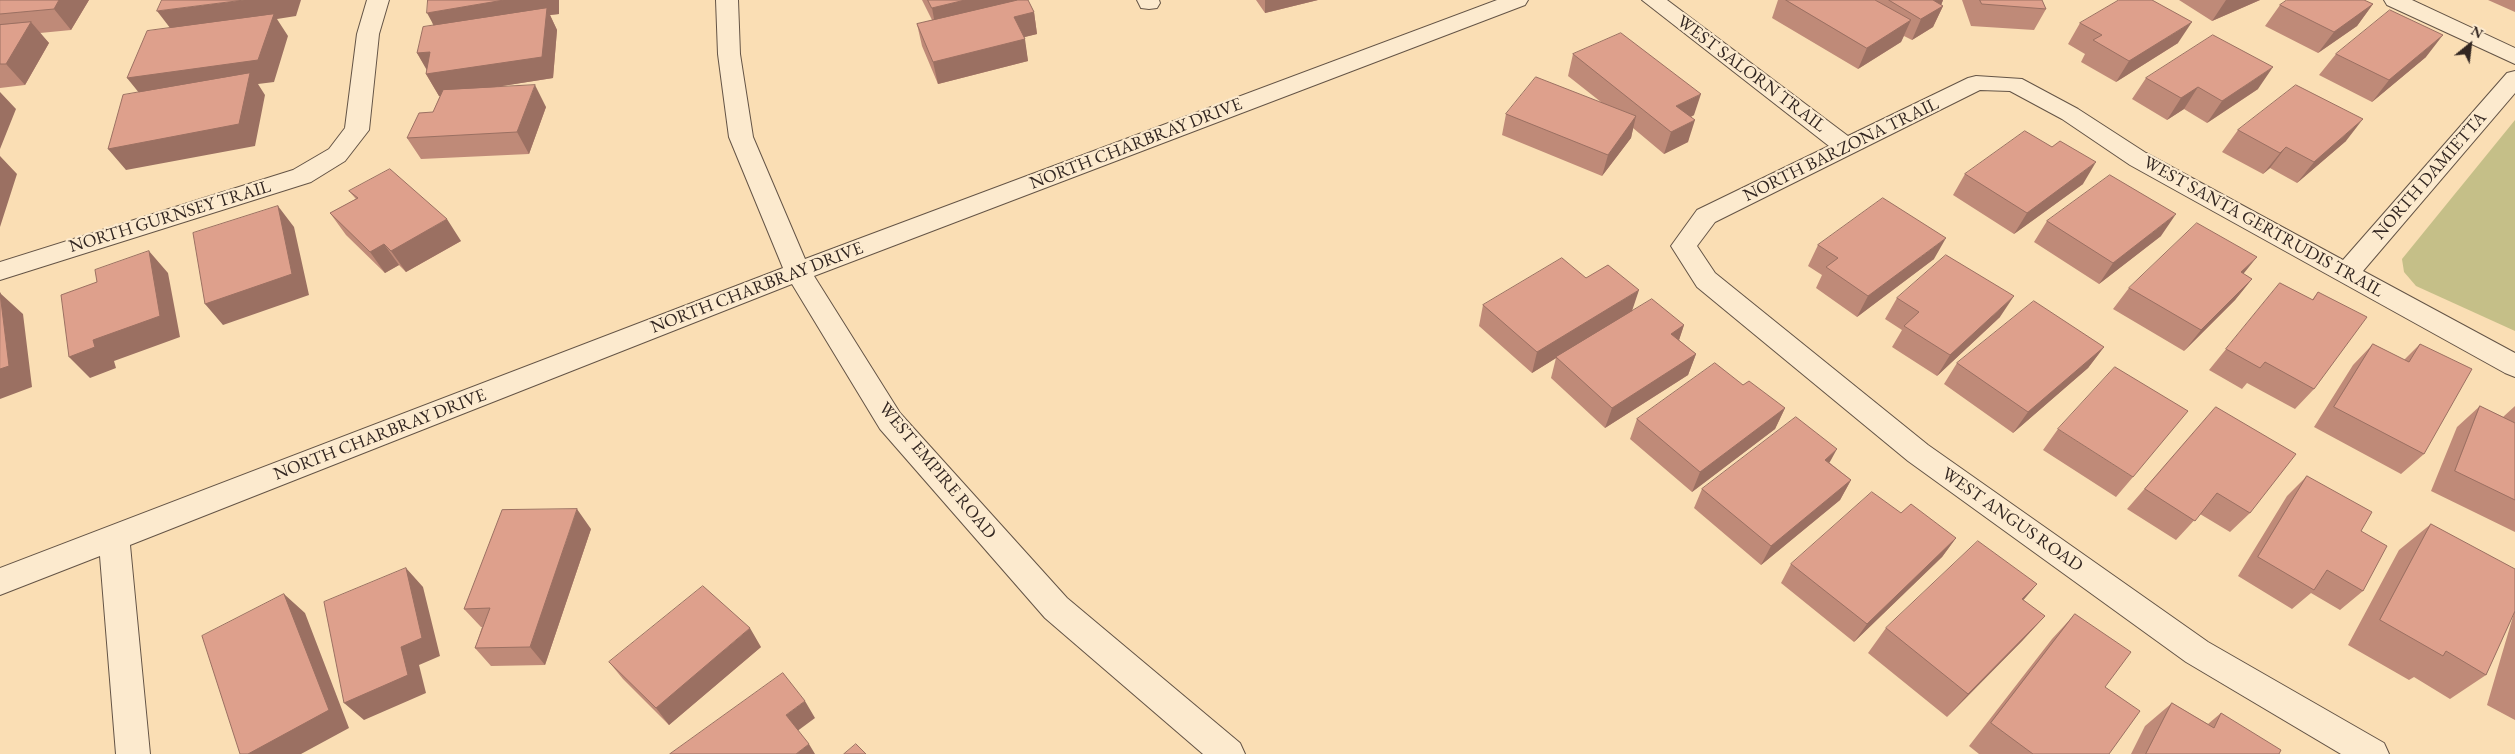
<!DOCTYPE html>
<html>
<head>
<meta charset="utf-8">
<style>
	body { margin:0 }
	#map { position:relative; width:2515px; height:754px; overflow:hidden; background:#fadeb4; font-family:"EB Garamond",serif }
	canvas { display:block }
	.north { position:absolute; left:2445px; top:20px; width:50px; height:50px; -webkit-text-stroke:4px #fceace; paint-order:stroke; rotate:29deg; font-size:14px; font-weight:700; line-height:20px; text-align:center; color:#322621 }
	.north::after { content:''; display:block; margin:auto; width:18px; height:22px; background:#322621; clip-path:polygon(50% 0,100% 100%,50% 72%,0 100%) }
</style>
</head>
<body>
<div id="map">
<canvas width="2515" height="754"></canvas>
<div class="north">N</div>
</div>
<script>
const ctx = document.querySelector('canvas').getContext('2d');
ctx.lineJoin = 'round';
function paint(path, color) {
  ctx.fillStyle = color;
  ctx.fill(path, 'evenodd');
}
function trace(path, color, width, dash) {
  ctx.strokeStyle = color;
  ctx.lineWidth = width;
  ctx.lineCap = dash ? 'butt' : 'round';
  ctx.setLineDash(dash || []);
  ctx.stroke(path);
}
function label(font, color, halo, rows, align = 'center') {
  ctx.font = font + ' "EB Garamond",serif';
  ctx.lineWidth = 4.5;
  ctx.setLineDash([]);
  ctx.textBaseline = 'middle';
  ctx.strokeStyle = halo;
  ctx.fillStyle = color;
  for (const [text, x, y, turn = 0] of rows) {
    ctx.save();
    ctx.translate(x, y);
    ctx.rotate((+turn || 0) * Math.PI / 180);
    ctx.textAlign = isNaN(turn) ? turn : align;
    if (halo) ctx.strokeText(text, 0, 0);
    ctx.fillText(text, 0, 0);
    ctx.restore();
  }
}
paint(new Path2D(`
	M2515 120V331L2416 286 2404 272 2402 259Z`), '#c5bf88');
const minor = new Path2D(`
	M367 0H389L379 34 369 130 345 161 311 182 0 280V262L293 170 329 149 345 128 357 34Z
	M716 0H738L740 54 753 137 805 259 1497 0H1528L1525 5 814 276 900 413 1067 598 1240 743 1245 754H1203L1045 618 880 429 792 284 130 545 150 754H116L100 556 0 595V568L783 268 729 137 718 54Z
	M1137 0H1159L1160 3 1157 8 1149 9 1141 8Z
	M1642 0H1667L1848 136 1968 78 1976 76 2022 79 2078 109 2146 153 2343 260 2507 73 2515 71V93L2363 271 2515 353V377L2505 373 2130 165 2062 119 2010 91 1980 90 1715 222 1697 246 1715 273 1928 445 2208 642 2384 743 2389 754H2341L2186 662 1908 461 1697 287 1671 246 1697 210 1829 146Z
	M2384 0H2412L2515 48V64L2387 5Z`);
trace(minor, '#645446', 2);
paint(minor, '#fceace');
paint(new Path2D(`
	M0 0H89L71 30 40 33 49 43 25 85 0 88Z
	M428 0H559V14L550 15 557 30 553 78 495 87 546 107 529 154 421 159 407 138 433 112 440 96H439L426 74 427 69 417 53 433 25Z
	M922 0H1028L1034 12 1037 34 1024 37 1028 61 938 84 922 46 917 24 932 20Z
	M1256 0H1318L1265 13Z
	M1778 0H1943L1941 5 1943 6 1933 27 1912 40 1904 36 1901 42 1858 69 1772 18Z
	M1962 0H2042L2046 9 2034 30 1971 26Z
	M2179 0H2260L2212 21Z
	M2488 0H2515V12Z
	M2373 4 2357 26 2318 53 2265 26 2280 5Z
	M2080 23 2178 43 2116 82 2081 62 2085 54 2068 44Z
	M1573 54 1694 115 1691 117 1688 142 1664 154 1633 128 1631 138 1602 176 1502 135 1506 114 1601 102 1568 76Z
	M2336 54 2426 57 2372 102 2319 75Z
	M2146 78 2258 89 2207 123 2184 109 2167 120 2132 99Z
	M2238 130 2346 141 2297 183 2270 168 2263 174 2222 152Z
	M2052 147 2083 184 2014 234 1953 195 1965 174Z
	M349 191 461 241 406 272 399 265 385 273 346 235 330 213 356 199Z
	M2047 221 2161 236 2099 284 2034 242Z
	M1818 245 1934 259 1857 317 1816 288 1822 275 1808 266Z
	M2243 274 2252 279 2235 300 2184 351 2113 309 2129 288Z
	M1586 278 1632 311 1684 325 1679 340 1696 354 1688 375 1605 428 1551 378 1556 358 1532 373 1479 326 1483 305Z
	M2280 283 2312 300 2318 292 2314 389 2295 409 2247 383 2242 389 2209 370Z
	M1897 298 2000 317 1937 376 1892 347 1902 330 1885 319Z
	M2373 344 2404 360 2420 344 2424 454 2401 474 2314 427 2353 365Z
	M2104 347 2088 368 2013 433 1944 384 1957 363Z
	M1743 385 1785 408 1775 429 1692 492 1630 439 1637 419Z
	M2480 406 2503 417 2515 406V532L2431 491 2457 427Z
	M2216 407 2250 513 2230 532 2200 514 2176 540 2127 509Z
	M2058 429 2133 477 2116 497 2043 450Z
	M1830 463 1851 480 1840 500 1761 565 1694 508 1702 489Z
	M2307 476 2361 531 2363 591 2340 610 2311 593 2292 609 2238 576 2287 496Z
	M1901 513 1956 538 1942 557 1854 642 1781 583 1791 564Z
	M2431 524 2515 612V720L2487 705 2514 613 2486 675 2450 699 2414 677 2409 680 2348 645 2399 550Z
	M591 529 545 665 491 666 475 648 482 627H481L464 609Z
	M2037 584 2023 600 2045 616 2022 641 1947 717 1868 653 1886 628Z
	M2075 614 2105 687 2109 754H1979L1969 746 2052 639Z
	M761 647 669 725 623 679 609 662Z
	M2172 703 2208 724 2221 713 2279 754H2131L2145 726Z`), '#bf8a78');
paint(new Path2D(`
	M59 0H89L71 30 54 9Z
	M244 0H301L296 16 277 19 288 36 274 82 258 84 265 95 255 146 126 170 108 149 144 99 127 78 174 33 157 11Z
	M504 0H559V14L550 15 557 30 553 78 439 96 426 74H429L417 53 439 35 427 13Z
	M965 0H1025L936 30 932 8Z
	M1265 0H1318L1265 13Z
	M1931 0H1943L1940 8 1943 6 1933 27 1912 40 1921 19Z
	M2226 0H2260L2212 21Z
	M2373 4 2357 26 2318 53 2334 32Z
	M1034 12 1037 34 1017 39 1014 17Z
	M1911 20 1901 42 1858 69 1867 48Z
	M31 22 49 43 25 85 6 64Z
	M2192 22 2178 43 2116 82 2129 61Z
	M2443 35 2426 57 2372 102 2389 80Z
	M1025 39 1028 61 938 84 933 62Z
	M2273 67 2258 89 2207 123 2222 101Z
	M535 85 546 107 529 154 517 132Z
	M2198 87 2184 109 2167 120 2181 98Z
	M0 92 16 109 0 149Z
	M1701 94 1694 115 1670 127 1676 106Z
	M1636 116 1631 138 1602 176 1608 155Z
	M2363 119 2346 141 2297 183 2314 162Z
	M1695 120 1688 142 1664 154 1671 132Z
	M2286 147 2270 168 2263 174 2280 153Z
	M0 156 17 174 0 227Z
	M2096 162 2083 184 2014 234 2027 213Z
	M278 206 294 227 309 295 223 325 205 304Z
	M2176 214 2161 236 2099 284 2113 263Z
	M447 219 461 241 406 272 391 251Z
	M1946 238 1934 259 1857 317 1868 296Z
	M384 244 399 265 385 273 370 252Z
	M149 251 168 273 180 337 114 361 116 368 90 378 69 357 93 340Z
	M2257 257 2240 278 2241 272Z
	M2252 279 2235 300 2184 351 2201 330Z
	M1639 290 1632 311 1532 373 1537 352Z
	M0 293 23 314 32 387 0 399Z
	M2014 296 2000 317 1937 376 1950 355Z
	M1684 325 1677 346 1671 334Z
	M2104 347 2088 368 2013 433 2028 412Z
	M1696 354 1688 375 1605 428 1612 408Z
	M1785 408 1775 429 1692 492 1700 472Z
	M1837 449 1826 469 1825 460Z
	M1851 480 1840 500 1761 565 1771 546Z
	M577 509 591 529 545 665 530 647Z
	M1956 538 1942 557 1854 642 1867 624Z
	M406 568 423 587 440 656 419 665 426 693 364 720 344 703 401 647Z
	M2037 584 2015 610 2022 599Z
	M284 594 305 613 349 728 301 754H248Z
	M2045 616 2022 641 1947 717 1968 694Z
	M750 628 761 647 669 725 656 708Z
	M805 701 815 718 796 732 786 715Z
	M809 744 815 754H796Z`), '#9b7062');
const building = new Path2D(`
	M0 0H59L54 9 0 14Z
	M162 0H244L157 11Z
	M428 0H504L427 13Z
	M928 0H965L932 8Z
	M1018 0H1028L1034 12 1014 17 1025 39 933 62 917 24Z
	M1786 0H1875L1911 20 1867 48Z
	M1889 0H1933L1943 6 1921 19Z
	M1980 0H2042L2046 9 1982 4Z
	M2119 0H2152L2192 22 2129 61 2093 40 2102 35 2080 23Z
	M2287 0H2364L2373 4 2334 32 2280 5Z
	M547 8 542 57 426 74 430 52 417 53 423 27Z
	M2390 10 2443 35 2389 80 2336 54Z
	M274 14 258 60 127 78 147 31Z
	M31 22 6 64H0V25Z
	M1621 33 1701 94 1676 106 1695 120 1671 132 1573 54Z
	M2213 35 2273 67 2222 101 2198 87 2181 98 2146 78Z
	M250 73 239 124 108 149 123 95Z
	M1536 77 1636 116 1608 155 1506 114Z
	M535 85 517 132 407 138 419 113 433 112 443 90Z
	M2296 85 2363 119 2314 162 2286 147 2280 153 2238 130Z
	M2025 131 2052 147 2060 141 2096 162 2027 213 1965 174Z
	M390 169 447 219 391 251 384 244 370 252 330 213 358 198 349 191Z
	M2110 175 2176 214 2113 263 2047 221Z
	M1883 198 1946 238 1868 296 1826 267 1838 258 1818 245Z
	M278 206 292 274 205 304 193 233Z
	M2197 223 2257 257 2241 272 2252 279 2201 330 2129 288Z
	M149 251 160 316 93 340 95 347 69 357 61 295 97 282 95 270Z
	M1946 255 2014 296 1950 355 1904 326 1919 312 1897 298Z
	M1562 258 1586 278 1608 265 1639 290 1537 352 1483 305Z
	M2280 283 2313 300 2318 292 2367 317 2314 389 2265 362 2260 368 2226 349Z
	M0 293 9 366 0 369Z
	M1652 299 1684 325 1671 334 1696 354 1612 408 1556 357Z
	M2034 301 2104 347 2028 412 1957 363Z
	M2373 344 2409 362 2420 344 2472 369 2424 454 2334 407Z
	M1715 363 1743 385 1749 381 1785 408 1700 472 1637 419Z
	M2115 367 2188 411 2133 477 2058 429Z
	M2480 406 2515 423V500L2455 471Z
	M2216 407 2296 454 2250 513 2217 493 2195 521 2145 489Z
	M1796 417 1837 449 1825 460 1851 480 1771 546 1702 489Z
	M2307 476 2372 512 2361 531 2387 546 2363 591 2327 570 2314 590 2258 557Z
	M1872 492 1901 513 1911 504 1956 538 1867 624 1791 564Z
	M577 509 530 647 475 648 490 608 464 609 502 510Z
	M2431 524 2515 569V611L2486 675 2446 651 2443 656 2380 620Z
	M1978 541 2037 584 2022 599 2045 616 1968 694 1886 628Z
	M406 568 422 638 401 647 408 675 344 703 324 602Z
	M703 586 750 628 656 708 609 662Z
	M284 594 329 710 248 754H240L202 636Z
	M2075 614 2131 652 2105 687 2140 711 2109 754H2033L1991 723Z
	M783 673 805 701 786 715 809 744 796 754H670Z
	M2172 703 2214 728 2221 713 2281 750 2279 754H2146Z
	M856 744 866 754H844Z`);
paint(building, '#dea08c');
trace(building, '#9b7062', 1);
label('18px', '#322621', '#fceace', [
	["WEST SALORN TRAIL",1751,74,37],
	["NORTH CHARBRAY DRIVE",1136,144,-21],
	["NORTH BARZONA TRAIL",1841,150,-26],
	["NORTH DAMIETTA",2430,176,-49],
	["NORTH GURNSEY TRAIL",170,217,-17],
	["WEST SANTA GERTRUDIS TRAIL",2263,227,29],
	["NORTH CHARBRAY DRIVE",757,288,-21],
	["NORTH CHARBRAY DRIVE",380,435,-21],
	["WEST EMPIRE ROAD",937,471,50],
	["WEST ANGUS ROAD",2012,520,35]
]);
</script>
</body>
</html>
